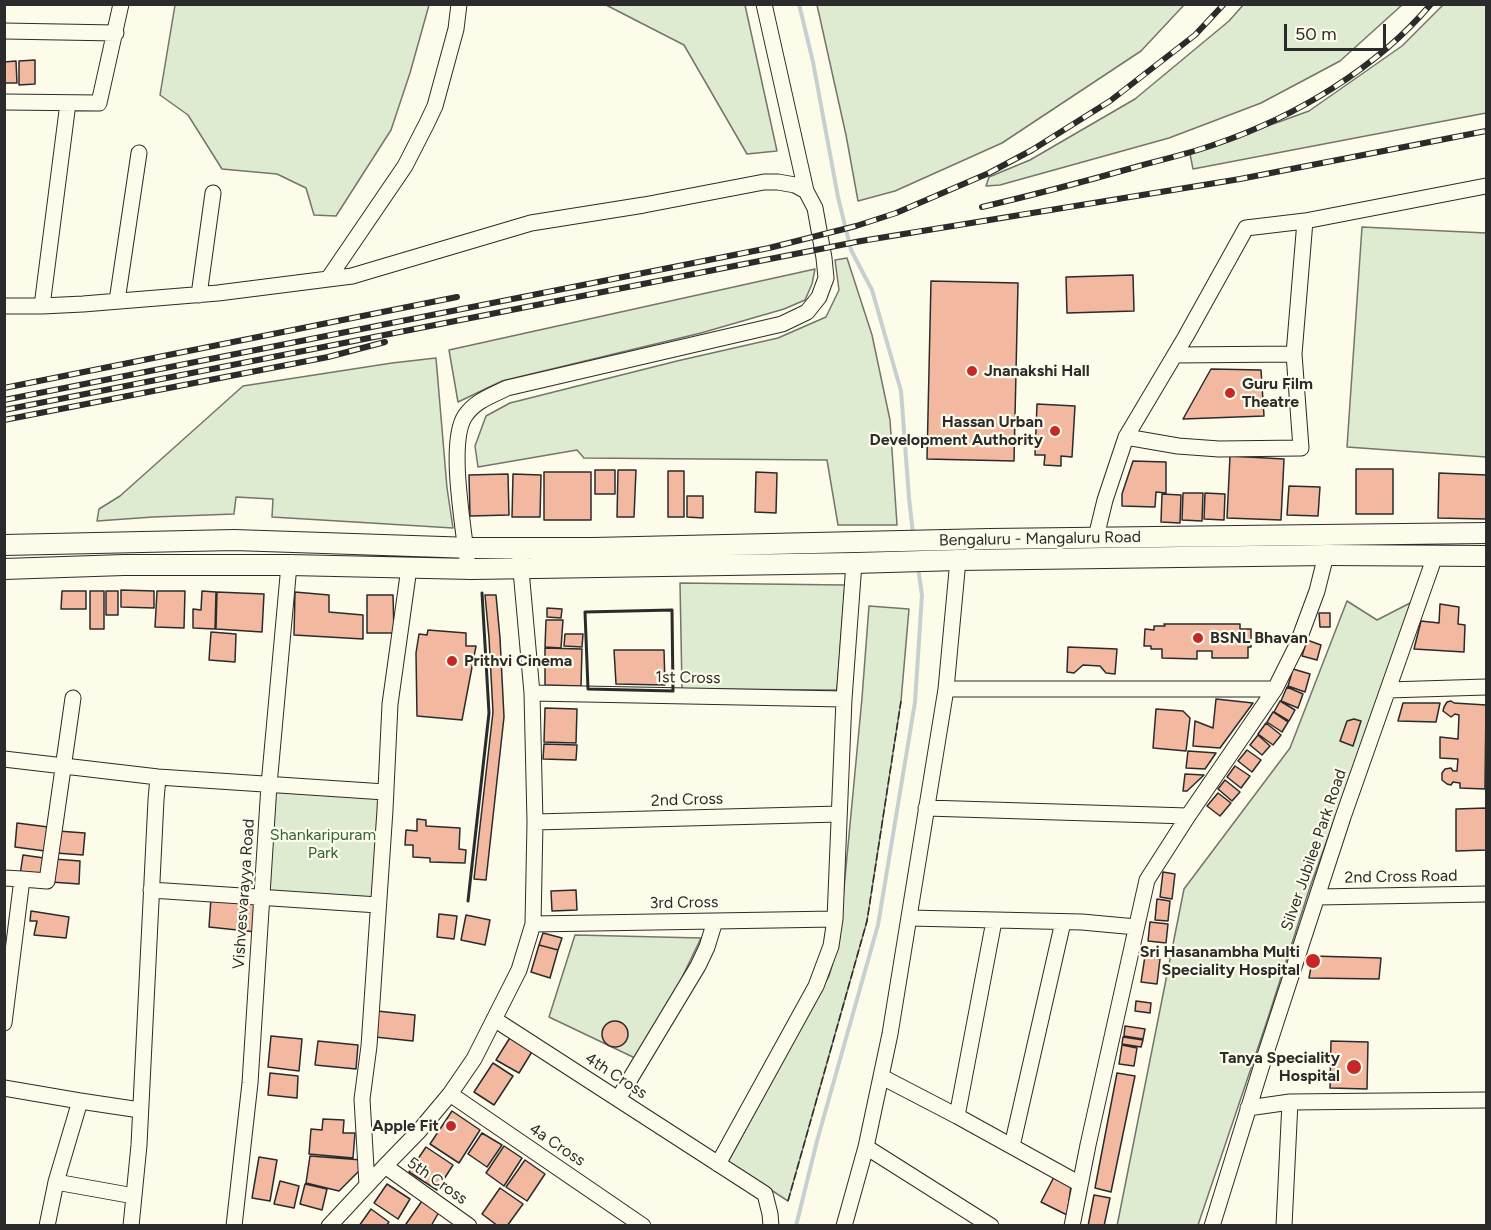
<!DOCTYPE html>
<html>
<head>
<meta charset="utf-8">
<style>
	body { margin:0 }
	#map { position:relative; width:1491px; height:1230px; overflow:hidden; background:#fdfbea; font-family:Figtree,sans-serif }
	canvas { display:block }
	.frame { position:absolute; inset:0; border:6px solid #2b2b2b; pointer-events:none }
	.scale { position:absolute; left:1284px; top:24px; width:102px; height:27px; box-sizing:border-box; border:3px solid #2b2b2b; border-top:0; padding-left:8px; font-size:18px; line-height:21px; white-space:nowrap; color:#2b2b2b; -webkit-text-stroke:4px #fdfbea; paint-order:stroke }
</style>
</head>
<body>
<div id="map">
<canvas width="1491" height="1230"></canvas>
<div class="frame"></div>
<div class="scale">50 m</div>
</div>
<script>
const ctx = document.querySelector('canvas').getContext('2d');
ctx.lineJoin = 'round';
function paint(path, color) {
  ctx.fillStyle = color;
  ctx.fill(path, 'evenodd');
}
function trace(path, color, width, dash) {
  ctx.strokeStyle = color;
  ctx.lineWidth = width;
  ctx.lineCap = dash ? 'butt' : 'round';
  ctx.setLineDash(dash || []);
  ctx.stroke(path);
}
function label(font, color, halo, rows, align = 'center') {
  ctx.font = font + ' Figtree,sans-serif';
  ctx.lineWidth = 4.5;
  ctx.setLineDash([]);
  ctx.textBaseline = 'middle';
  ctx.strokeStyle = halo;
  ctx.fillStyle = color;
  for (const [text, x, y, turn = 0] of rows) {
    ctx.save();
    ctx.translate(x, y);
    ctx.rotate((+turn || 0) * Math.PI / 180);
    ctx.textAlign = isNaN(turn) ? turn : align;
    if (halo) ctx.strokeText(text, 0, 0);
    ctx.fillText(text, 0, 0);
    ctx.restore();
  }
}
const green = new Path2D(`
	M1244 4 1402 5 1340 61 1261 103 1169 138 1000 185 986 186 989 177 1030 160 1135 99 1229 21Z
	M1444 4 1486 5V113L1193 169 1190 154 1309 111 1402 46Z
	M175 5H429L410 73 391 130 336 216 314 215 306 188 277 174 222 169 188 115 160 95Z
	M606 5H745L777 151 747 154 684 45Z
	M817 5V4L1184 5 1141 51 1002 143 895 191 858 201 846 135Z
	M1362 227 1486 233V457L1347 447Z
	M847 258 872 335 890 420 897 525H838L827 460 584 458 577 450 478 467 475 446 486 416 510 403 677 361 778 338 826 317 839 290 835 260Z
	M815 269 812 284 805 300 784 309 701 333 502 381 458 402 449 350Z
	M436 358 447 488 453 528 272 517 273 499 236 497 234 514 153 517 97 521 99 509 120 496 243 386 392 363Z
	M680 583 845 585 837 690 682 689Z
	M1347 601 1377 620 1414 601 1310 887 1267 1021 1198 1225 1117 1226 1184 889 1290 748Z
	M869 606 909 609 901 701 867 921 788 1201 728 1162 829 976 839 941 862 698Z
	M273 789 379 795 373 900 266 892Z
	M575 935 701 938 676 990 635 1058 549 1017Z`);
paint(green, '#deebd1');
trace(green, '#74746e', 1.5);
trace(new Path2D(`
	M799 4 813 62 838 197 851 250 872 290 901 391 909 498 913 534
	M796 1226 817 1141 878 925 915 702 922 595 918 568`), '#c7d0d0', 4);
const building = new Path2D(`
	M35 60V84L19 85V61Z
	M16 61 17 83H4V62Z
	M1133 275 1134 311 1067 313 1066 277Z
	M931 281 1018 283 1014 461 927 459Z
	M1211 369 1261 370 1264 416 1183 419Z
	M1037 404 1075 406 1072 457 1061 456V466L1044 465 1045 455H1035Z
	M1230 456 1284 459 1281 520 1227 518Z
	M1133 461 1166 462V493L1156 492 1155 507 1122 506V494Z
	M1356 469H1393V514H1356Z
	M595 470H615V494H595Z
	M618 470H636L634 517H617Z
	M668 471H684V517H668Z
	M544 472H591V520H544Z
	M756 472 777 473 776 513 755 512Z
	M1439 473 1486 475V519L1438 518Z
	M508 474 509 515 470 516 469 475Z
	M513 474 541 475 540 517H512Z
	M1289 486 1320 487 1318 516 1287 515Z
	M1183 493H1203L1202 521 1182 520Z
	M1205 493 1225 494 1224 520 1204 519Z
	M1162 494 1181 495 1180 523 1161 522Z
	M687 496H703V518L687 517Z
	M121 590 154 591V608L121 607Z
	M62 591H86V609H61Z
	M90 591H104V629H90Z
	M106 591H118V615H106Z
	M157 591H185L184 628 155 627Z
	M202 591 216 592 215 629 193 628V609L201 610Z
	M217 592 264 594 262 632 216 629Z
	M295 592 329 595V612L363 615V639L294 635Z
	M367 595H393L394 633H367Z
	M485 595H496L500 638 504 717 486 880 474 879 493 712 489 638Z
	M1440 604 1459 607 1458 624 1465 625 1464 652 1414 649 1421 621 1439 623Z
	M547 608 562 609 561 618 547 617Z
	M1319 613H1330V627H1320Z
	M546 620H563L561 648 545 647Z
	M1164 624H1240V629H1251V647H1248V658H1212V651H1197V659L1162 658V649H1151V646H1144L1145 629 1154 630V626H1165Z
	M428 630 466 633V646H476L462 720 417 716 416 653 419 634 427 635Z
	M211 632 236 634 235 662 209 660Z
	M565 634H583L582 647 564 646Z
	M1307 640 1321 645 1317 660 1302 656Z
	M1068 647 1117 649 1115 674 1106 673 1100 666 1083 665 1074 673 1067 672Z
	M545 648 582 649 581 686 545 685Z
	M614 650H664L665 685 616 684Z
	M1293 669 1310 674 1305 692 1288 686Z
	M1287 687 1303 694 1298 708 1281 701Z
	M1216 699 1253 703 1220 748 1193 746 1195 721 1213 728Z
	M1280 701 1295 710 1289 721 1274 712Z
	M1451 701 1454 703 1486 705 1485 789 1460 788V783L1453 782 1451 785 1447 784 1442 780V773L1445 769 1451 768 1453 771H1457L1458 759 1440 758V737L1458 739 1459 715 1455 714 1451 717 1443 711 1444 707 1447 702Z
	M1403 703H1440L1436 722 1398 721Z
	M545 708 577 709 576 743 544 742Z
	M1156 709 1183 711 1190 718 1186 751 1153 748Z
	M1273 712 1288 722 1282 732 1267 722Z
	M1354 719 1361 721 1353 746 1340 741 1347 721Z
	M1266 723 1281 735 1273 745 1258 734Z
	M1258 735 1270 746 1262 755 1250 745Z
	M544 744 577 745 576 760 543 759Z
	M1247 750 1261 760 1252 772 1238 761Z
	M1188 751 1216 753 1205 769 1186 768Z
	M1235 766 1250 776 1241 788 1227 777Z
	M1185 774 1204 775 1187 791H1183Z
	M1225 780 1240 792 1232 801 1218 789Z
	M1218 793 1231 803 1220 816 1207 806Z
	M1486 808V850L1456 851V809Z
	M417 819 426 820V826L460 828 459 849 466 850 465 863 430 862V858L413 857V845H405L406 830 417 831Z
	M17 823 48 827 45 851 15 847Z
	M58 831 85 833 83 855 56 853Z
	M23 855 44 858 40 877 20 875Z
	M54 859 80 861 79 884 51 882Z
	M1163 872 1175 874 1172 899 1160 897Z
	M576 890 577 910 552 911 551 891Z
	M211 898 257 901 256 932 209 927Z
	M1157 899 1170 901 1168 921 1155 920Z
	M31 911 69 917 66 938 34 935 37 921H30Z
	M439 914 457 916 454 939 437 937Z
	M466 915 490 920 485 945 461 940Z
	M1150 922 1168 924 1166 943 1148 941Z
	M543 933 562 938 558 950 539 945Z
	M539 945 558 950 550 978 531 972Z
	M1145 956 1160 959 1157 984 1141 982Z
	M1313 956 1381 958 1379 979 1309 978Z
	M1136 1001 1151 1003 1150 1013 1135 1011Z
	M377 1011 415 1015 413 1041 375 1037Z
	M602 1034a13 13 0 1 1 26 0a13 13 0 1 1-26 0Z
	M1125 1026 1145 1029 1143 1039 1124 1036Z
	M271 1036 302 1039 299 1071 268 1067Z
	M511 1036 533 1050 519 1073 496 1060Z
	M1123 1037 1143 1040 1141 1047 1122 1044Z
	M318 1041 358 1045 356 1069 315 1065Z
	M1331 1041 1368 1042 1367 1089 1330 1088Z
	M1122 1045 1137 1048 1134 1066 1119 1064Z
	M493 1063 513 1076 494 1105 474 1092Z
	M270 1073 298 1076 297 1098 268 1095Z
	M1117 1073 1135 1076 1111 1192 1095 1188Z
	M452 1111 480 1130 459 1163 430 1144Z
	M323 1119 344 1120 343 1133H355L353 1158 309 1154 311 1129 322 1130Z
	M482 1133 502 1145 487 1167 468 1154Z
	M504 1146 522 1158 504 1186 486 1173Z
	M426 1147 453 1165 437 1190 409 1172Z
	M310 1156 362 1160 361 1169 339 1191 306 1183Z
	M259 1157 277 1160 270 1201 252 1198Z
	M525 1160 545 1174 527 1201 506 1187Z
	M1054 1177 1071 1186 1067 1215 1041 1202Z
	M280 1181 299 1186 294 1208 274 1204Z
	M305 1184 327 1189 322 1210 300 1204Z
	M387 1184 410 1199 398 1219 374 1203Z
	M500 1188 523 1204 507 1226H498L482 1214Z
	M1094 1195 1110 1198 1104 1226H1088Z
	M422 1201 439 1212 431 1226H409L406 1224Z
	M371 1209 389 1222 386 1226H359Z`);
paint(building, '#f2b8a0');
trace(building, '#2b2b2b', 1.5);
const minor = new Path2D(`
	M764 4 806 191
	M4 31 116 33
	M4 102 99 103 121 4
	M1305 221 1486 186
	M328 279 405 166 427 123 435 106 456 29 459 4
	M199 295 213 193
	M117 301 139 153
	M4 306H42L83 304 218 293 352 276 531 223 644 205 764 182H778L795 185 806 191 815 208 824 258 826 278 819 297 807 312 782 324 507 388C491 396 475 401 465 416 447 443 465 534 468 569
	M42 306 68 103
	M1175 355 1294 354
	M1096 537 1105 500 1126 437 1186 336 1246 228 1305 221 1294 354 1301 448 1219 449 1178 446 1126 437
	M958 560 946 689 890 1034 866 1147 991 1226
	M946 689H1275
	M1388 690 1486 687
	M532 693 844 699
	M4 759 158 777 385 792
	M926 808 1188 816
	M535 822 839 814
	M4 878 22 879
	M151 890 378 905
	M1317 897 1486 894
	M909 918 1082 922 1136 927
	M533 924 835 919
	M494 1019 765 1194 770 1214 771 1226
	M4 1023 22 879 47 881 73 698
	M882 1077 957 1116 1080 1184
	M4 1088 80 1101 140 1110
	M450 1094 643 1226
	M618 1099 698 966 707 947 715 921
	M1290 1102 1486 1100
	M1248 1108 1290 1102 1284 1226
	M957 1116 994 921
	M1012 1146 1063 922
	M718 1164 816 986 831 946 835 919 844 699 854 563
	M385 1166 469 1226
	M56 1182 134 1196
	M367 1185 362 1099 369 1046 385 810 390 704 409 568
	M47 1226 56 1182 80 1101
	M131 1226 139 1145 156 800 158 777
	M234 1226 250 1083 269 785 289 565
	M329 1226 385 1166 419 1131 450 1094 474 1059 519 970 533 924 535 822 532 693 519 548
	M844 1226 866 1147
	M1072 1226 1088 1145 1147 880 1188 816 1275 689 1297 645 1317 591 1326 555
	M1212 1226 1261 1068 1343 817 1435 556`);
const major = new Path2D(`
	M4 545 234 540 472 548H593L990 539 1486 533
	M4 569 124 565H289L472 569 854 563 958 560 1326 555 1486 556`);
trace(minor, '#2b2b2b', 17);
trace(major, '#2b2b2b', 22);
trace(minor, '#fdfbea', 15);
trace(major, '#fdfbea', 20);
const rail = new Path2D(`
	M982 207C1033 195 1083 182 1132 168 1160 160 1188 154 1216 144 1295 117 1376 69 1431 4
	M4 388 457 297
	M4 400 769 248 856 226 896 213 989 173 1032 150 1110 101 1195 35 1224 4
	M4 410 861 241 1240 179 1486 131
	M4 420 328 357 385 342`);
trace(rail, '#2b2b2b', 6);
trace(rail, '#fdfbea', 4, [11]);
trace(new Path2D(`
	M788 1201 867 921 901 701`), '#2b2b2b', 1.5, [8, 3]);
trace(new Path2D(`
	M672 610 673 691 588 689 585 612Z
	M468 901 489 713 482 593`), '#2b2b2b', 3);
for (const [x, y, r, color] of [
	[972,371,6,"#c62828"],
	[1230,393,6,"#c62828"],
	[1055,431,6,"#c62828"],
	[1198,638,6,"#c62828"],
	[452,661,6,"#c62828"],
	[1313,961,8,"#c62828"],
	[1354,1067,8,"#c62828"],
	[451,1126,6,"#c62828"]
]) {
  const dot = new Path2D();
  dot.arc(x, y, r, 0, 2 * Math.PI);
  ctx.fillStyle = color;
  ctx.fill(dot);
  trace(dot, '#fdfbea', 2);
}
label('bold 16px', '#2b2b2b', '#fdfbea', [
	["Jnanakshi Hall",984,371],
	["Guru Film",1242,384],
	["Theatre",1242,402],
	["Hassan Urban",1043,422,"right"],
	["Development Authority",1043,440,"right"],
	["BSNL Bhavan",1210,638],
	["Prithvi Cinema",464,661],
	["Sri Hasanambha Multi",1300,952,"right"],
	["Speciality Hospital",1300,970,"right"],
	["Tanya Speciality",1340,1058,"right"],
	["Hospital",1340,1076,"right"],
	["Apple Fit",439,1126,"right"]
], 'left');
label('16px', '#2b2b2b', '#fdfbea', [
	["Bengaluru - Mangaluru Road",1040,539,-1],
	["1st Cross",688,678,1],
	["2nd Cross",687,800,-2],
	["Silver Jubilee Park Road",1314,850,-71],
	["2nd Cross Road",1401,877,-1],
	["Vishvesvarayya Road",244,894,-86],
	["3rd Cross",684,903,-1],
	["4th Cross",616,1076,33],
	["4a Cross",557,1145,34],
	["5th Cross",437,1181,35]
]);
label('16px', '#34623c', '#fdfbea', [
	["Shankaripuram",323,835],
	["Park",323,853]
]);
</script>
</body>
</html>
